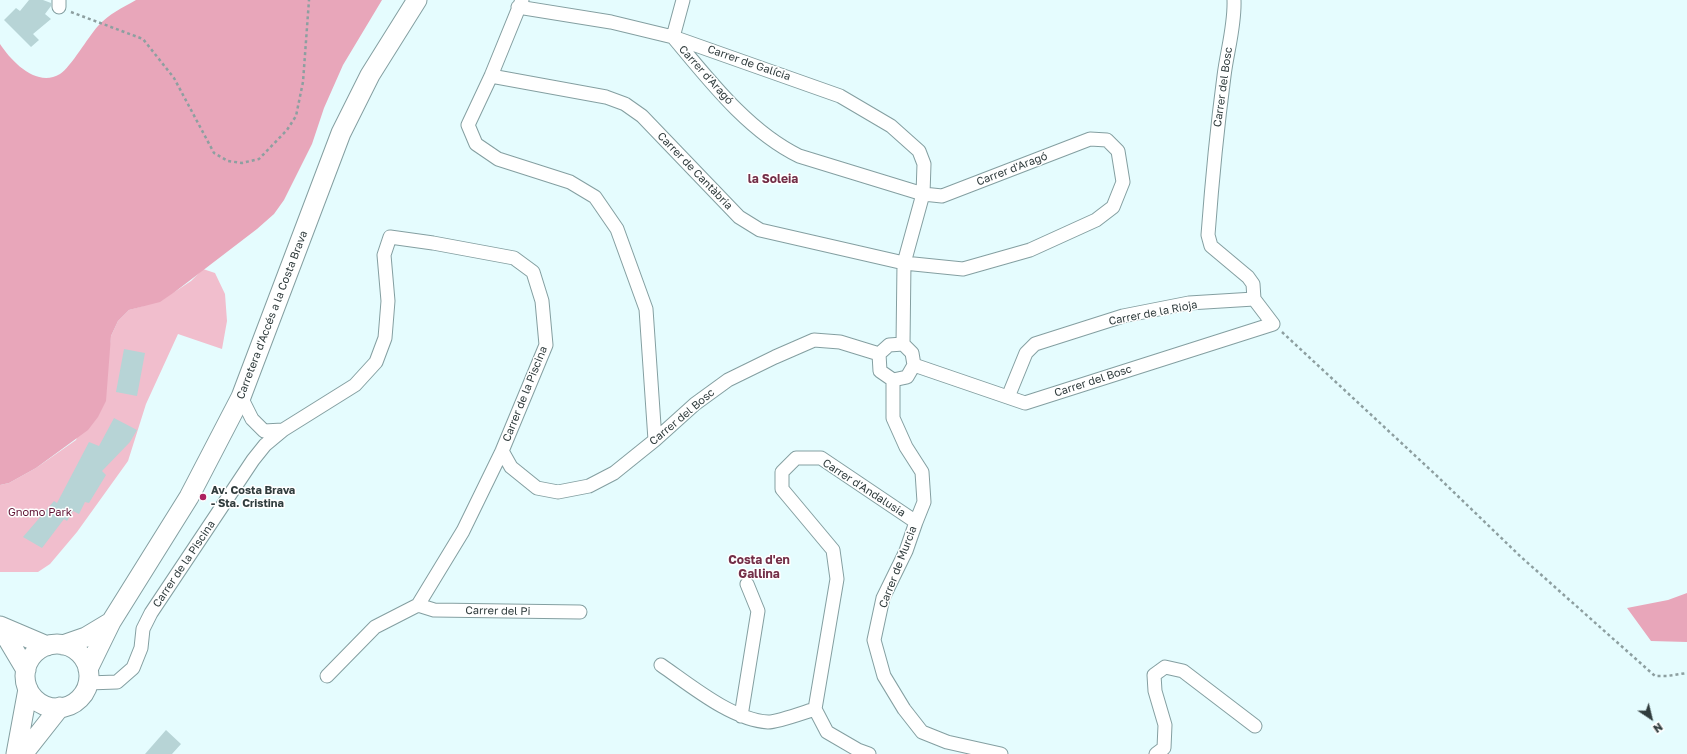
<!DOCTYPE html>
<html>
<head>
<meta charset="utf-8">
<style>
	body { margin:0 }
	#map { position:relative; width:1687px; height:754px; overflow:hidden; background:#e5fcfe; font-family:"Golos Text",sans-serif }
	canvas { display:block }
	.north { position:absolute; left:1631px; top:698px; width:40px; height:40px; -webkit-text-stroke:3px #fff; paint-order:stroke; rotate:145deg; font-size:11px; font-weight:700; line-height:16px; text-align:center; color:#303c3d }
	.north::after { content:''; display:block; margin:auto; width:14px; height:18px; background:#303c3d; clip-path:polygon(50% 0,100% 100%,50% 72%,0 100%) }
</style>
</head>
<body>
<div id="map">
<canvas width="1687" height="754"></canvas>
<div class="north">N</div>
</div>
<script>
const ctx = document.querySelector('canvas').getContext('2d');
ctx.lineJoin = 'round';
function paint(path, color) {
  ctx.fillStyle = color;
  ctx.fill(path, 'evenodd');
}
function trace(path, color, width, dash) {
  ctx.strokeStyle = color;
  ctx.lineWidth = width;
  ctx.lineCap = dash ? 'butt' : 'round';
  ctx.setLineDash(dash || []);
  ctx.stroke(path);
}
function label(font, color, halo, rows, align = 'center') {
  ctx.font = font + ' "Golos Text",sans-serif';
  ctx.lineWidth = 3;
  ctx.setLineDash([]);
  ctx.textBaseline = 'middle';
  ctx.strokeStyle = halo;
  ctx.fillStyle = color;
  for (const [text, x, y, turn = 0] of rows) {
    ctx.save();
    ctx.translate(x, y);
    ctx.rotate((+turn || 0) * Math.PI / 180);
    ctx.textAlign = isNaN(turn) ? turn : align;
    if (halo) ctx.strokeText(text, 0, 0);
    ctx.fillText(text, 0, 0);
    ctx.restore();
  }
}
paint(new Path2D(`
	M203 269 215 273 225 294 227 321 222 349 178 334 146 404 128 461 77 532 50 564 38 572H0V485L9 483 36 468 76 440 109 352 111 336 118 321 129 310 143 306 176 291 191 281Z`), '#f1becd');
paint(new Path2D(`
	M136 0H382L343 65 324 108 312 144 284 200 274 214 257 229 176 291 160 302 129 310 118 321 111 336 106 401 98 417 88 430 36 468 9 483 0 485V44C12 62 37 88 60 74 71 67 88 37 98 26 109 14 122 8 136 0Z
	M1687 593V642L1651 641 1627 608 1668 600Z`), '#e8a6ba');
paint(new Path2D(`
	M29 0H43L51 3V6L45 14 51 19 33 34 39 40 31 47 4 20 16 8 20 11Z
	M124 349 145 353 137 396 116 392Z
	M114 418 137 430 130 442 102 471 106 475 89 503 85 502 79 514 73 511 67 521 64 519 42 548 23 537 54 501 57 503 89 442 99 446Z
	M166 730 181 744 172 754H145Z`), '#b7d4d6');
const street = new Path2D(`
	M522 0 491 76 468 125 476 144 498 159 570 182 595 197 617 229 646 309 655 440
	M1234 0C1235 26 1227 51 1224 76 1217 129 1212 181 1208 235L1211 246 1248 277 1253 284 1254 299
	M59 7V0
	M518 7 611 22 673 37 840 96 891 126 919 151 924 164 923 194 904 263 903 344
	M491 76 606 97 625 104 642 116 739 217 760 230 904 263 963 269 1030 250 1096 220 1113 207 1123 182 1118 151 1107 140 1090 139 942 196 923 194 799 156C748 131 709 80 673 37L683 0
	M903 344 912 353 914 365 907 377 893 380 880 371 879 354 889 345Z
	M914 365 1025 403 1273 324 1254 299 1189 303 1123 316 1035 344 1026 353 1008 397
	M241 397 252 419 264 431 283 430
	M502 451 511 467 537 488 558 492 589 486 614 473 655 440 695 404 728 380 775 357 814 340 840 342 879 354
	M916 522 906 551 883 598 874 640 884 676 904 709 922 732 947 742 1001 754
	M418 605 434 610 580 612
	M661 665C690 685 732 720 768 722 778 722 805 712 815 709
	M88 683 117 682 133 668 141 648 143 629 151 613 253 460 265 445 283 430 355 385 376 362 385 338 388 301 384 255 390 237 433 243 514 258 533 272 542 301 546 345 502 451 463 531 418 605 375 627 327 676
	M741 716 758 611 747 584
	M869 754 858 750 827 732 815 709 837 579 833 550 782 489V472L796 458H821L916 522 924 502 922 472 906 447 893 418V380
	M1156 754 1164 748 1165 725 1155 691 1154 675 1165 667 1183 671 1255 726`);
const secondary = new Path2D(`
	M0 626 26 670
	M0 626 47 646
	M25 676a32 32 0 1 1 64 0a32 32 0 1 1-64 0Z
	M63 645 86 637 111 622
	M88 669 111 622 189 497 241 397 341 133 370 75 417 0
	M16 754 28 689
	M23 754 60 707`);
trace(street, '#849fa1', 15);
trace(secondary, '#849fa1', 21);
trace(new Path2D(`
	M71 12 143 39 174 78 214 153 228 161 242 163 259 159 287 130 296 116 303 82 309 0
	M1282 332 1437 476 1520 556 1655 676H1667L1687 673`), '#8d9fa0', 2.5, [3, 3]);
trace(street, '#fff', 13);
trace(secondary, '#fff', 19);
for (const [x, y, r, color] of [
	[203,497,4,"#ac2160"]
]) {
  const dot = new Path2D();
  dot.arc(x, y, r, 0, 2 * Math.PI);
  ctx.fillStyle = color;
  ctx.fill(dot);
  trace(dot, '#fff', 1.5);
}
label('11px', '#303c3d', '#fff', [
	["Carrer de Galícia",749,63,19],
	["Carrer d'Aragó",706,75,48],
	["Carrer del Bosc",1223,87,-82],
	["Carrer d'Aragó",1012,169,-21],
	["Carrer de Cantàbria",695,171,46],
	["Carrer de la Rioja",1153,313,-11],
	["Carretera d'Accés a la Costa Brava",272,315,-69],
	["Carrer del Bosc",1093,381,-18],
	["Carrer de la Piscina",525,394,-68],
	["Carrer del Bosc",682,417,-40],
	["Carrer d'Andalusia",864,488,33],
	["Carrer de la Piscina",184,564,-56],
	["Carrer de Murcia",898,567,-69],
	["Carrer del Pi",498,611,1]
]);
label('bold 11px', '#303c3d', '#fff', [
	["Av. Costa Brava",211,491],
	["- Sta. Cristina",211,504]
], 'left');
label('11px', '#5f1334', '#fff', [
	["Gnomo Park",40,513]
]);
label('bold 12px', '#732f48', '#fff', [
	["la Soleia",773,179],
	["Costa d'en",759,560],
	["Gallina",759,574]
]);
</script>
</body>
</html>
